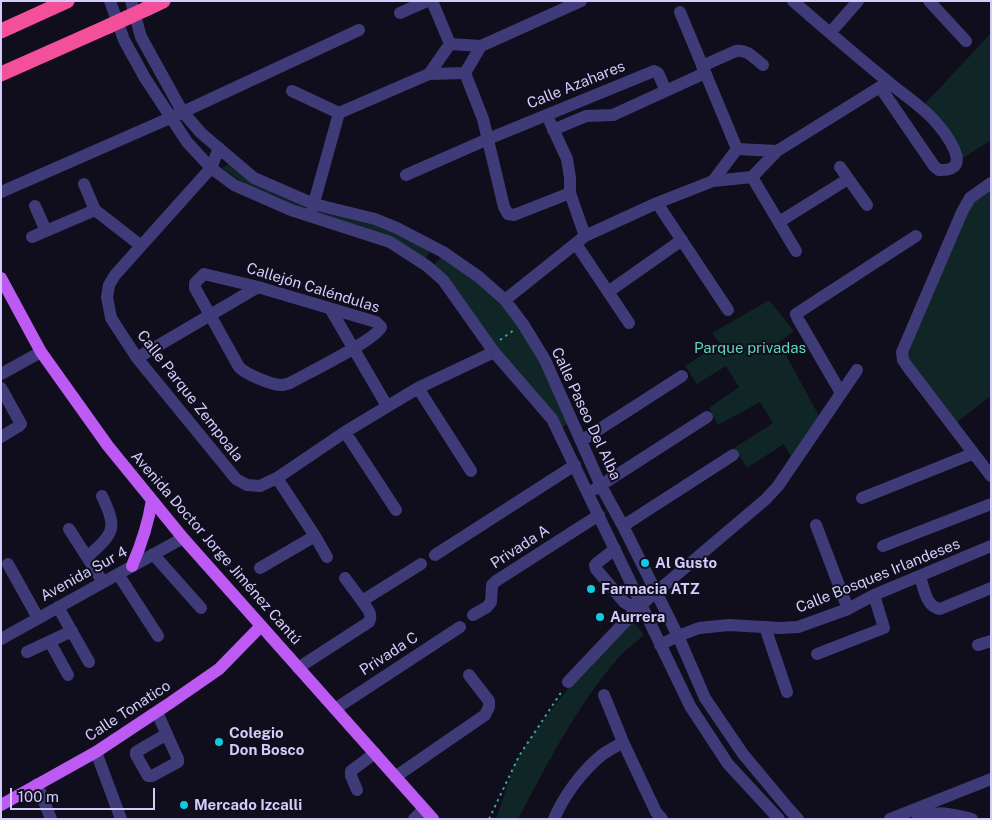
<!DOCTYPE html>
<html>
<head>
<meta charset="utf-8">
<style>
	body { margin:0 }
	#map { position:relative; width:992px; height:820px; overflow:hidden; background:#100d1c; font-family:"Public Sans",sans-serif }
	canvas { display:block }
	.frame { position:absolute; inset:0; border:2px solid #d2cbfb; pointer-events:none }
	.scale { position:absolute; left:10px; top:788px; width:145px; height:22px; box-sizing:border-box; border:2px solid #d2cbfb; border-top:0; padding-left:6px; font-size:15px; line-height:18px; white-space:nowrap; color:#d2cbfb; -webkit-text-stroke:4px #100d1c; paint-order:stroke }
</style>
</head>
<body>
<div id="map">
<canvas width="992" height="820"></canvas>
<div class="frame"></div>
<div class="scale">100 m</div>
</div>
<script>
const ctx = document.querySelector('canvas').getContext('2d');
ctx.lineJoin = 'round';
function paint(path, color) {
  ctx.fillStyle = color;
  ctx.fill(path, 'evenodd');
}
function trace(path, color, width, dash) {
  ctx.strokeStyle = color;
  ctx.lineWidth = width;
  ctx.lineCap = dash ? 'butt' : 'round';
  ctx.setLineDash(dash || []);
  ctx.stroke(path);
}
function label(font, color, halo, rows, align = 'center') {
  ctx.font = font + ' "Public Sans",sans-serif';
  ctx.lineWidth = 4;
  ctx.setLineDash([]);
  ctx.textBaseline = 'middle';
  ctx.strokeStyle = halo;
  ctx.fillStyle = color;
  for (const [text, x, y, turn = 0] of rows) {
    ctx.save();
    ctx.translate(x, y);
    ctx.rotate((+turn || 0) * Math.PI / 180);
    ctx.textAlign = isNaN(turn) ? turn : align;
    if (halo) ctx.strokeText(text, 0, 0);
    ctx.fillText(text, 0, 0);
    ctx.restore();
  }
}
paint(new Path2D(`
	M991 33V140L957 162 921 108Z
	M230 163 308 203 305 210 245 184 222 168Z
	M991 183V396L952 426 903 360 962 212Z
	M318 206 390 227 432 250 424 260 315 214Z
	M442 256 480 280 519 322 570 423 560 428 434 265Z
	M769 300 794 331 779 342 819 416 792 459 784 444 747 468 734 448 773 423 760 402 718 425 709 408 739 387 726 366 697 384 685 366 720 343 712 333Z
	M633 621 644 635C637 641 628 648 621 655 578 703 548 763 518 819H496L515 763 535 732 569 687Z`), '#102525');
trace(new Path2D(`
	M500 340 514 330
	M489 819 519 756 562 691`), '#35a6a1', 2, [2.5, 4]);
trace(new Path2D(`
	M110 1 124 40 145 78 187 142 211 168 234 185 291 210 390 242 427 266 443 280 494 352 552 419 690 706 728 764 779 819
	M131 1 141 37 182 111 201 133 254 178 314 204 375 219 397 228 443 252 479 277 505 300 523 324 545 360 601 486 623 526 678 636 705 698 743 754 788 808 798 819
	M432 1 450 44
	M793 1C824 28 854 54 886 80 901 93 919 104 933 119 944 131 977 172 939 170L934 166 880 87
	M929 1 966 41
	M680 12 737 149
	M400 13 427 1
	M830 33 858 1
	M702 66 736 51C747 49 754 58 763 65
	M465 73 483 119 504 207 508 214 514 215 570 193
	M429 74 450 44 481 46 581 1
	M292 91 339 113
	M550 122 567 159 570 178V193L585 236
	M553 130 586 116 613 115 705 73
	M219 148 211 168 115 275 109 285 107 297 111 318 137 358 236 479 247 485 260 486 277 478 345 432 418 388 494 352
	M840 167 867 205
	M406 175 488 139 654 71 658 73 666 91
	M752 177 796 251
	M713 181 737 149 777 151
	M991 183 970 198 962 212 902 352 903 360 907 366 991 476
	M84 184 95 210 140 245
	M1 192 170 118 359 30
	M657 203 728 310
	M35 206 46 231
	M312 210 339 113 429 74 465 73 481 46
	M779 222 848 179
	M32 237 95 210
	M576 244 629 323
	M204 274 258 287 376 322 381 327C376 340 306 374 290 383 287 384 284 385 281 385 272 385 245 374 239 367L195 288V283Z
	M608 292 682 240
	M505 300 585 236 657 203 713 181 752 177 777 151 888 82
	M331 310 387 406
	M137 358 258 287
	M1 374 41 352
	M1 388 21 424 19 426 1 437
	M418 388 471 471
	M841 393 798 319 796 314 916 236
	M345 432 396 510
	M581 441 682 376
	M277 478 315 536 327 557
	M595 489 707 417
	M862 498 972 454
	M816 525 848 609
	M623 526 733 455
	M69 529 103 582
	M883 546 991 504
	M615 549 597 563 595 565 596 569 624 602 629 605H641
	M153 554 201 608
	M435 555 575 465
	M87 557C114 533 118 530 102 496
	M8 564 38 618
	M260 568 315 536
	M118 574 158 636
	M920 577C924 588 926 607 940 609L991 588
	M345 578 362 601
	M58 607 89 662
	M473 615 487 607 491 602 492 585 496 581 599 515
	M765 627 787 692
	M1 639 183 538
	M50 642 68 675
	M660 645 678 636 699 628 729 625 780 628 798 627 848 609 874 595 991 546
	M978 645 991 641
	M27 652 72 631
	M817 654 884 628 874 595
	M298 668 369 622C373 614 367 608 362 601L421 564
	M568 682 641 605 766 499 778 486 857 370
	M604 695 623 742 656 812 662 819
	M335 709 460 627
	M157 712C164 728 171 744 178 759V762L152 776H148L136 755V752L167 734
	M96 752 121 819
	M395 777 485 715 489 707V701L469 675
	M37 784 51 819
	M357 790 351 776V771L375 753
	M414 819 424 809
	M554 819C564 795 583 770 603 754 609 750 617 746 623 742
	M890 819 991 779
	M918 819C941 809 949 814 972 819`), '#3e3b78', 12);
trace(new Path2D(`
	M1 278 41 352 108 446 183 538 433 819
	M132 566C142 543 148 525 152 500
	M1 805 96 752 170 703 219 669 261 626`), '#bd5af3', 12);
trace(new Path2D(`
	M146 9 163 1
	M1 31 67 1
	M1 74 109 26`), '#f34f9a', 15);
trace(new Path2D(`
	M109 26 146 9`), '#f34f9a', 15);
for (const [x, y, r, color] of [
	[645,563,5,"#10cae3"],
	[591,589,5,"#10cae3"],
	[600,617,5,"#10cae3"],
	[219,742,5,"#10cae3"],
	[184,805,5,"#10cae3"]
]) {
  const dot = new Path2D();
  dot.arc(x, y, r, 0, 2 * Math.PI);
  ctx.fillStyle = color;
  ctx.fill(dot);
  trace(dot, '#100d1c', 2);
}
label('15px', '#d2cbfb', '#100d1c', [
	["Calle Azahares",576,85,-22],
	["Callejón Caléndulas",313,288,17],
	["Calle Parque Zempoala",190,396,52],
	["Calle Paseo Del Alba",586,414,65],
	["Privada A",520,547,-33],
	["Avenida Doctor Jorge Jiménez Cantú",216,548,49],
	["Avenida Sur 4",84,574,-29],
	["Calle Bosques Irlandeses",878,576,-22],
	["Privada C",389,654,-33],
	["Calle Tonatico",128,711,-33]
]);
label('15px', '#5ed5b9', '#100d1c', [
	["Parque privadas",750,348]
]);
label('bold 15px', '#d2cbfb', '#100d1c', [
	["Al Gusto",655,563],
	["Farmacia ATZ",601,589],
	["Aurrera",610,617],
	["Colegio",229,733],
	["Don Bosco",229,750],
	["Mercado Izcalli",194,805]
], 'left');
</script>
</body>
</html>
